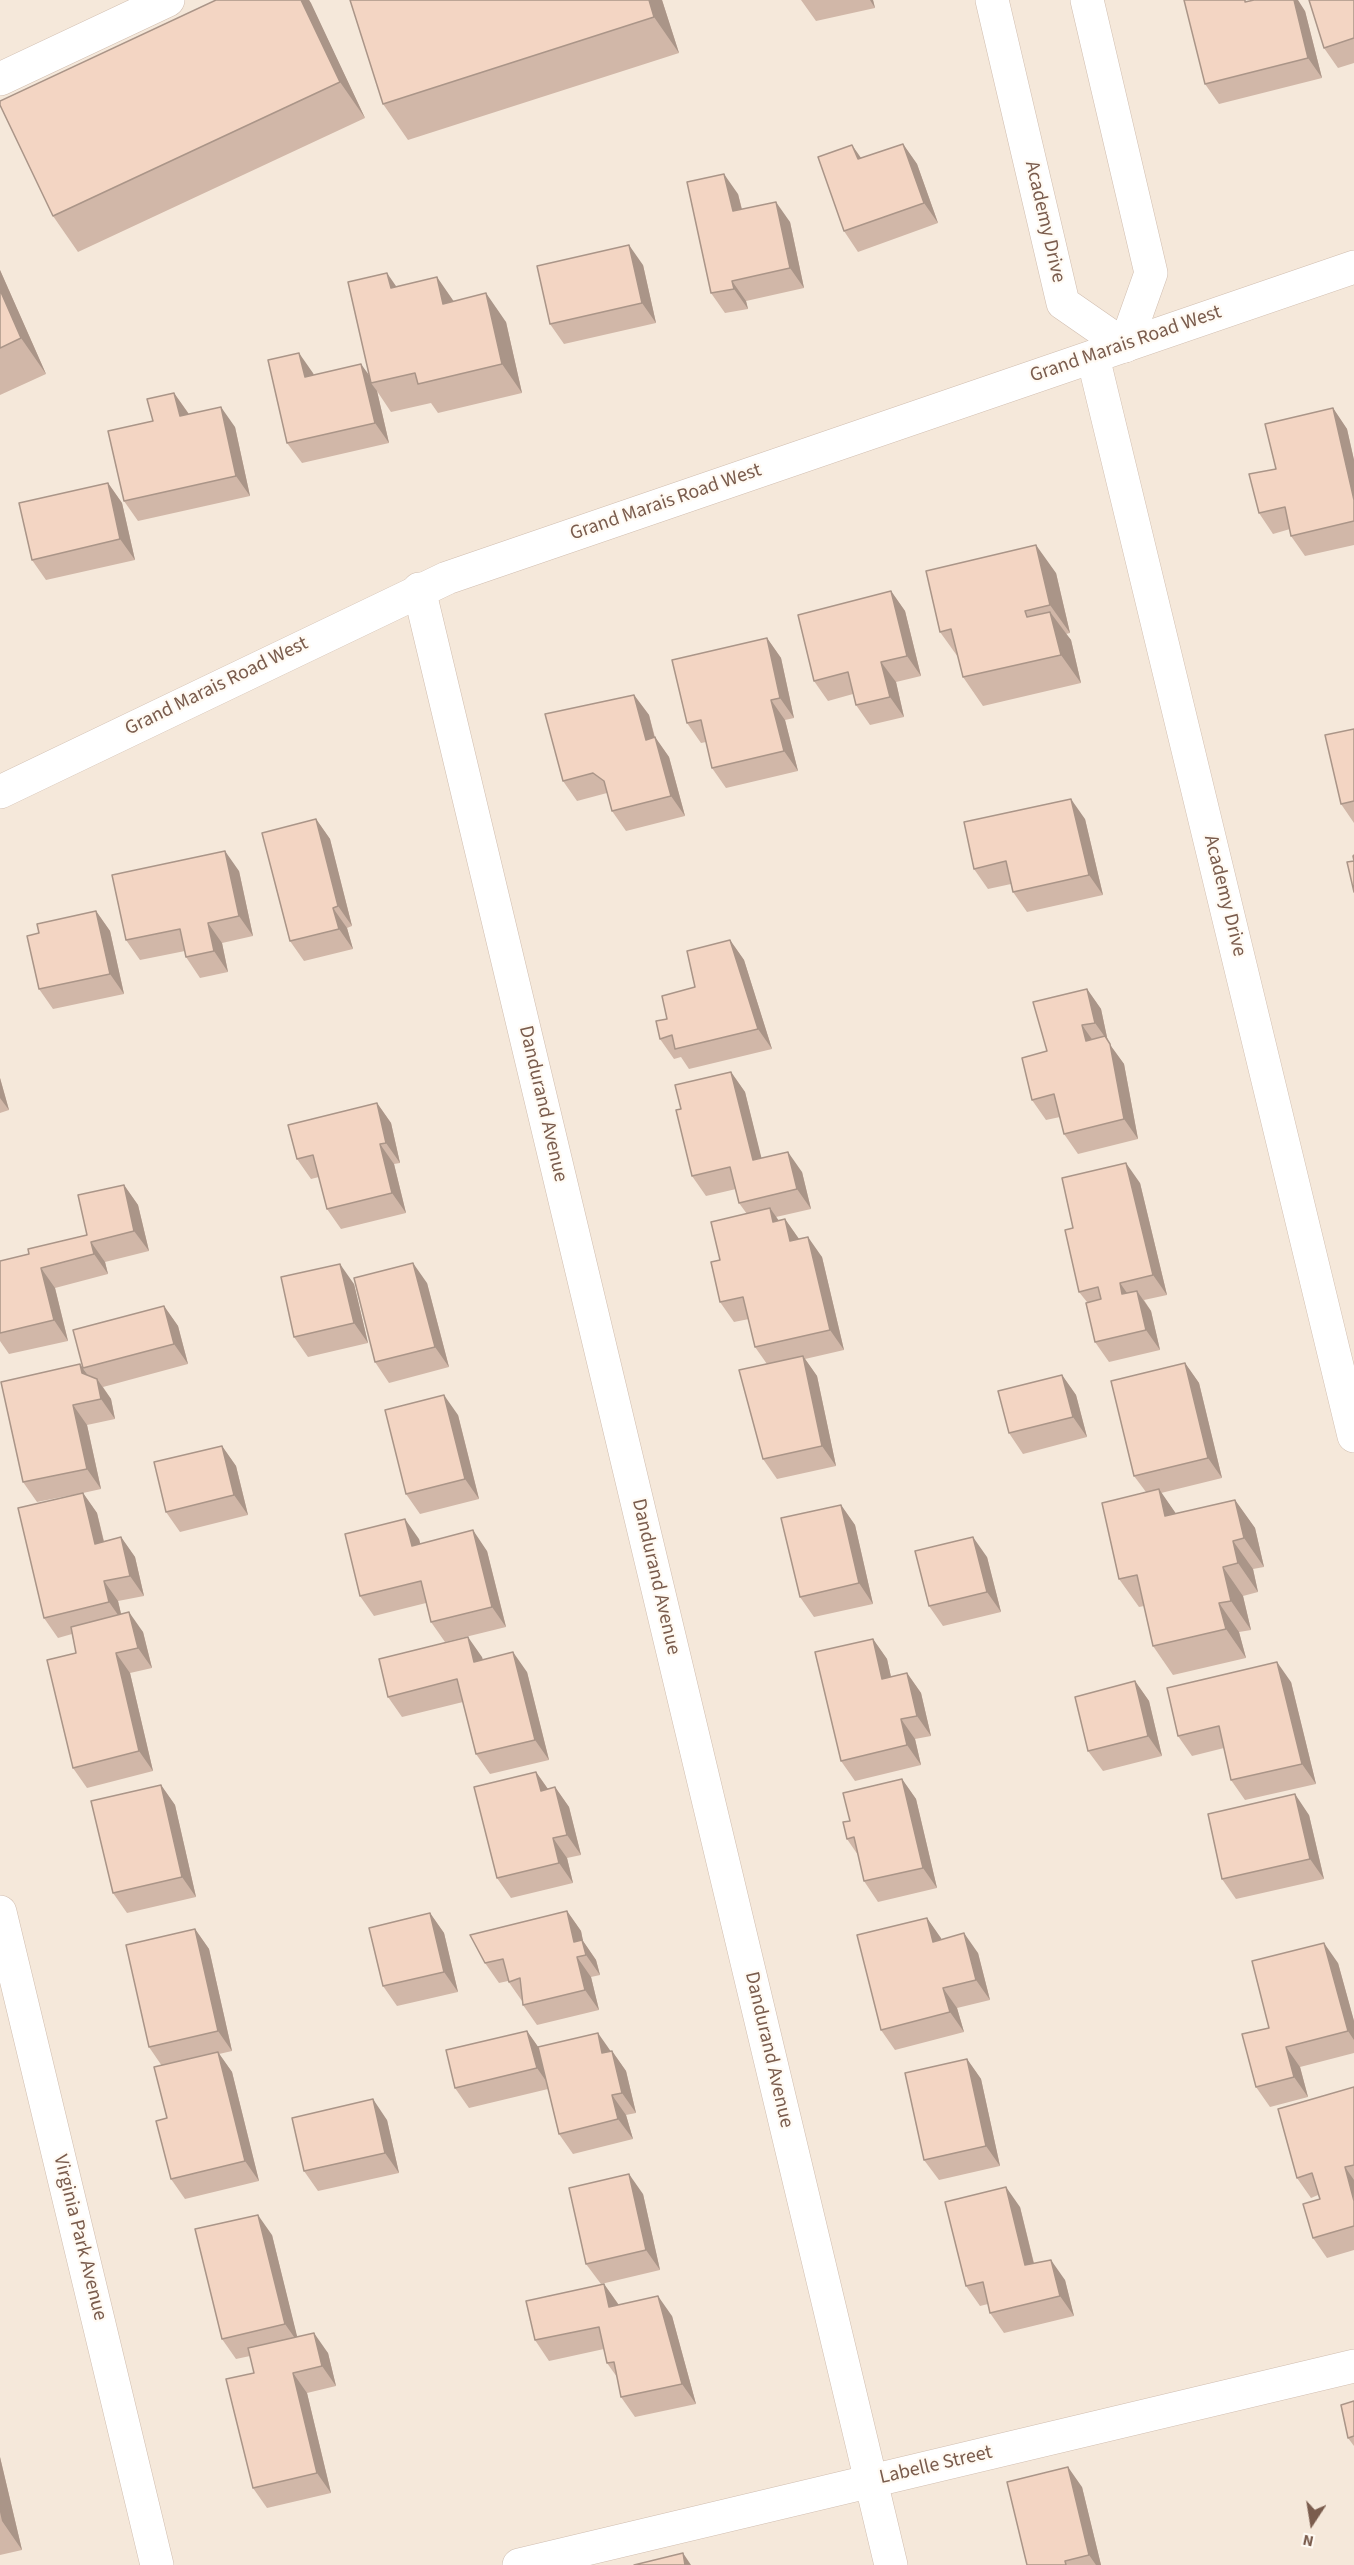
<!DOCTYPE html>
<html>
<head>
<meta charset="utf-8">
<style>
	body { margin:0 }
	#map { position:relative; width:1354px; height:2565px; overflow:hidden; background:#fdf6ec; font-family:"Source Sans 3",sans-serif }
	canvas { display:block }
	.north { position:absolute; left:1282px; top:2493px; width:60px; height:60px; -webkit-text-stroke:4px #fffaf3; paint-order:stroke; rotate:192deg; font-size:16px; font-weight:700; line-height:24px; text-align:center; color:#7a5c4d }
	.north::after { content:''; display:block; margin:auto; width:21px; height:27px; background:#7a5c4d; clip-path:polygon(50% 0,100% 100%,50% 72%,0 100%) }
</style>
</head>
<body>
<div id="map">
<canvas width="1354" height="2565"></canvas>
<div class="north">N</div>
</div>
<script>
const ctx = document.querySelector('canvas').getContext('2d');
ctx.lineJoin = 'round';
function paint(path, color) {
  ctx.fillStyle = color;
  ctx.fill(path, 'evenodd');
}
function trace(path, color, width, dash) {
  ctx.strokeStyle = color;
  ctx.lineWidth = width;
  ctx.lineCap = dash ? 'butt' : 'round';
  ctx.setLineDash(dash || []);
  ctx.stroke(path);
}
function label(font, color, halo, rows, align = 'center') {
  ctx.font = font + ' "Source Sans 3",sans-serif';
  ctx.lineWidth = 4.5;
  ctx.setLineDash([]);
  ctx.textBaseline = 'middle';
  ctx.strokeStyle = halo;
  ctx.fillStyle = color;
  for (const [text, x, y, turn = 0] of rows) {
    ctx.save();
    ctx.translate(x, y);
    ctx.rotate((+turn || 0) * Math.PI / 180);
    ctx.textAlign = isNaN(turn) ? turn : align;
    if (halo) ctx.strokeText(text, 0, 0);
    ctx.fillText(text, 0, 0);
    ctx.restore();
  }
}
paint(new Path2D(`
	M0 0H1354V2565H0Z`), '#f5e8da');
const minor = new Path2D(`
	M992 0 1063 303 1125 346 1151 273 1087 0
	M0 79 168 0
	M1093 357 1354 1436
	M419 589 891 2565
	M0 1912 157 2565
	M519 2565 1354 2366`);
const tertiary = new Path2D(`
	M0 792 447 578 1354 267`);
trace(minor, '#d1beb0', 34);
trace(tertiary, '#d1beb0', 34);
trace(minor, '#fff', 33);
trace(tertiary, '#fff', 33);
paint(new Path2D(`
	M216 0H309L365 118 78 252 53 216Z
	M662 0 679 53 408 140 383 104Z
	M801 0H873L875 8 816 21Z
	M1354 0V63L1338 68 1324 48Z
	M1305 11 1322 78 1219 104 1205 84Z
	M903 144 917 164 938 223 858 252 844 231 861 158Z
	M738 194 742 209 790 222 804 288 746 301 748 309 725 313 711 293Z
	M643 265 656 323 564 344 550 324Z
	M0 270 46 374 0 395Z
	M396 286 454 301 506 322 522 393 438 413 431 403 391 412 377 391 389 443 302 463 287 443 313 373 314 375 370 376Z
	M174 393 189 414 235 427 250 496 138 521 124 501 153 421Z
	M1333 408 1347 429 1354 460V545L1305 556 1291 536 1290 529 1273 534 1259 513 1276 469Z
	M108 483 122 503 135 560 46 580 32 560Z
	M1056 573 1070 633 1066 634 1071 640 1081 683 983 706 963 677 958 657 940 632Z
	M891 591 905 611 921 676 896 682 904 717 870 725 856 705 853 694 828 701 814 681Z
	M767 638 781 658 794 718 785 720 798 771 726 788 712 768 706 742 701 743 687 723Z
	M634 695 649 715 655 737 669 757 685 816 626 831 612 811 607 793 577 801 563 781Z
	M1354 729V823L1341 804Z
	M316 819 330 839 352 926 347 928 353 949 304 961 290 941Z
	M1085 819 1103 895 1027 912 1013 892 1011 884 988 889 974 869Z
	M239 871 253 936 222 943 228 972 200 978 186 957 185 951 140 960 126 940Z
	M96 911 110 931 124 994 53 1009 39 989V933Z
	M730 940 744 960 772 1049 689 1069 681 1057 674 1059 660 1039 667 1019 695 987Z
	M1087 989 1101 1009 1108 1042 1124 1064 1138 1139 1078 1154 1064 1134 1060 1117 1046 1120 1032 1100 1047 1051Z
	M731 1072 745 1092 761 1158 802 1172 811 1209 776 1217 778 1221 785 1219 799 1239 822 1257 844 1350 805 1359 817 1376 836 1466 777 1479 763 1459 767 1364 755 1347 749 1319 734 1322 720 1302V1260L747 1214 739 1203 736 1189 706 1196 692 1176 681 1109Z
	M0 1078 9 1110 0 1113Z
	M377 1103 391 1123 400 1163 394 1164 406 1213 341 1229 327 1209 319 1177 311 1179 297 1159Z
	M1140 1183 1167 1295 1144 1300 1151 1311 1160 1350 1109 1362 1095 1342 1087 1302 1079 1292 1073 1228Z
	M124 1185 138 1205 149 1251 105 1262 108 1274 55 1288 68 1341 9 1354 0 1341V1261L29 1254 87 1235Z
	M427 1283 449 1367 389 1383 375 1362Z
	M354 1284 368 1343 308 1357 294 1337Z
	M164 1306 178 1326 188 1364 103 1387 111 1399 115 1419 87 1425 101 1489 83 1493 97 1513 104 1541 121 1537 135 1557 144 1596 118 1601 121 1614 143 1632 152 1668 130 1673 153 1771 87 1788 73 1768 76 1653 72 1634 58 1638 44 1618 72 1495 37 1502 23 1482 87 1375 88 1376 83 1368Z
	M1185 1363 1199 1383 1222 1478 1161 1493 1176 1514 1235 1500 1255 1528 1264 1567 1253 1569 1258 1592 1243 1596 1251 1630 1239 1632 1246 1658 1173 1675 1153 1646 1144 1606 1139 1607 1119 1579 1146 1492 1134 1476Z
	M1062 1375 1076 1395 1087 1437 1023 1454 1009 1433Z
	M458 1415 479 1499 420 1514 406 1494Z
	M222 1446 236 1466 248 1515 180 1532 166 1512Z
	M841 1505 855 1525 873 1604 814 1617 800 1597Z
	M419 1539 420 1543 487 1551 506 1627 445 1642 431 1622 426 1603 374 1616 360 1596Z
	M987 1557 1001 1612 943 1626 929 1606Z
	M873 1639 887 1659 891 1677 907 1673 921 1693 931 1736 915 1739 921 1765 855 1781 841 1761Z
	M482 1657 483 1660 527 1672 549 1760 490 1774 476 1754 463 1702 402 1717 388 1697Z
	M1135 1681 1149 1701 1162 1756 1103 1771 1088 1751Z
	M1291 1682 1316 1784 1245 1800 1231 1780 1224 1748 1192 1756 1178 1736Z
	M536 1772 548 1789 555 1787 569 1807 581 1855 567 1858 573 1883 511 1898 497 1878Z
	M902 1779 916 1799 937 1888 878 1902 864 1881 858 1855 847 1839 850 1821Z
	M161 1785 175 1805 196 1897 127 1913 113 1893Z
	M1309 1815 1324 1879 1236 1899 1222 1879Z
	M567 1911 581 1931 583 1941 596 1960 600 1975 591 1977 599 2010 537 2025 523 2005 522 2001 508 1981 499 1983 485 1963Z
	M430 1913 444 1933 458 1992 397 2006 383 1986Z
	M927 1918 941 1940 978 1953 990 2000 957 2008 964 2032 895 2050 881 2030Z
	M195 1929 209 1949 232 2051 219 2054 232 2072 259 2181 185 2199 171 2179 162 2066 149 2047Z
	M1338 1963 1354 2021V2053L1300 2067 1308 2097 1270 2107 1256 2087 1269 2028Z
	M527 2031 538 2047 612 2051 626 2071 636 2113 626 2115 633 2139 573 2154 559 2134 548 2089 469 2108 455 2088Z
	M967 2059 981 2079 1000 2166 939 2180 924 2160Z
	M1354 2087V2250L1327 2258 1313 2238 1320 2199 1318 2195 1311 2198 1297 2178Z
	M387 2120 399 2173 318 2191 304 2171Z
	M643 2194 660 2270 601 2284 586 2264Z
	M1020 2207 1034 2263 1065 2280 1074 2316 1004 2333 990 2313 988 2304 980 2306 966 2286Z
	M272 2235 297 2337 328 2353 336 2386 307 2393 331 2493 267 2508 253 2488 254 2373 250 2356 236 2359 222 2339Z
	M604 2284 619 2305 672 2316 696 2404 635 2417 621 2397 617 2377 607 2363 604 2349 549 2361 535 2340Z
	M1354 2401V2446L1348 2438Z
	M0 2457 22 2550 0 2555Z
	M1082 2487 1101 2565H1027Z`), '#d1b7a8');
paint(new Path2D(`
	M301 0H309L311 3 365 118 340 82Z
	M649 0H662L679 53 654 17Z
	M870 0H873L875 8Z
	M1294 0H1298L1305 11 1322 78 1308 58Z
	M903 144 917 164 938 223 924 203Z
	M852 145 866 165 858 159Z
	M724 174 738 194 747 231 733 211Z
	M776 202 790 222 804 288 790 268Z
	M629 245 643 265 656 323 642 303Z
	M0 270 46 374 21 338 0 290Z
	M387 273 407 302 391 288Z
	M437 277 457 306 443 304Z
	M732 281 746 301 748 309 734 289Z
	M486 293 506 322 522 393 502 364Z
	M299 353 313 373 319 397 305 377Z
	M361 364 374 382 371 383 377 391 389 443 375 423Z
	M174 393 188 413 194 436 180 416Z
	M221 407 235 427 250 496 236 476Z
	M1333 408 1347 429 1354 460V500Z
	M108 483 122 503 135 560 120 539Z
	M1036 545 1056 573 1070 633 1050 605Z
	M891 591 905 611 921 676 907 656Z
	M1050 612 1071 640 1081 683 1061 655Z
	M767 638 781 658 794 718 780 698Z
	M881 662 896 682 904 717 890 697Z
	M634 695 649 715 660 760 646 740Z
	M771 700 785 720 798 771 784 751Z
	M655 737 669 757 685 816 671 796Z
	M1071 799 1085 819 1103 895 1089 875Z
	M316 819 330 839 352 926 338 906Z
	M225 851 239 871 253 936 239 916Z
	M333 908 347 928 353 949 339 929Z
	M96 911 110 931 124 994 110 974Z
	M208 923 222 943 228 972 214 951Z
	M730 940 744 960 772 1049 758 1029Z
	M1087 989 1101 1009 1108 1042 1124 1064 1138 1139 1124 1119 1110 1044 1095 1023Z
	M1082 1025 1096 1045 1086 1041Z
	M731 1072 745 1092 767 1180 753 1160Z
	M0 1078 9 1110 0 1098Z
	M377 1103 391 1123 400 1163 386 1143Z
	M380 1144 394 1164 406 1213 392 1193Z
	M788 1152 802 1172 811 1209 797 1189Z
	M1126 1163 1140 1183 1167 1295 1153 1275Z
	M124 1185 138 1205 149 1251 134 1231Z
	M770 1208 784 1228 773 1222Z
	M785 1219 799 1239 790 1241Z
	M808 1237 822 1257 844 1350 830 1330Z
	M91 1242 105 1262 108 1274 94 1254Z
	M413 1263 427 1283 449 1367 435 1347Z
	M340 1264 354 1284 368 1343 354 1323Z
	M41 1268 55 1288 68 1341 54 1320Z
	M1120 1283 1134 1303 1122 1294Z
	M1137 1291 1151 1311 1160 1350 1146 1330Z
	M164 1306 178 1326 188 1364 174 1344Z
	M803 1356 817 1376 836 1466 822 1446Z
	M1185 1363 1199 1383 1222 1478 1208 1458Z
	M80 1364 94 1384 82 1373Z
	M1062 1375 1076 1395 1087 1437 1073 1417Z
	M97 1379 111 1399 115 1419 101 1399Z
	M444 1395 458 1415 479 1499 465 1479Z
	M73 1405 87 1425 101 1489 87 1469Z
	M222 1446 236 1466 248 1515 234 1495Z
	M1159 1489 1179 1518 1165 1516Z
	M83 1493 97 1513 109 1564 95 1544Z
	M1235 1500 1255 1528 1264 1567 1244 1538Z
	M841 1505 855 1525 873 1604 859 1583Z
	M405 1519 419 1539 426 1566 412 1546Z
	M473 1530 487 1551 506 1627 492 1607Z
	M121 1537 135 1557 144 1596 130 1576Z
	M973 1537 987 1557 1001 1612 987 1592Z
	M1233 1541 1253 1569 1258 1592 1238 1563Z
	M1223 1567 1243 1596 1251 1630 1231 1601Z
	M104 1581 118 1601 123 1622 109 1602Z
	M1219 1603 1239 1632 1246 1658 1226 1629Z
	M129 1612 143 1632 152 1668 138 1648Z
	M468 1637 482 1657 488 1682 474 1662Z
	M873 1639 887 1659 896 1699 882 1679Z
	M513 1652 527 1672 549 1760 535 1740Z
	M116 1653 130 1673 153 1771 139 1751Z
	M1277 1662 1291 1682 1316 1784 1302 1764Z
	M907 1673 921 1693 931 1736 917 1716Z
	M1135 1681 1149 1701 1162 1756 1148 1736Z
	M901 1719 915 1739 921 1765 907 1745Z
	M536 1772 550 1792 541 1791Z
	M902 1779 916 1799 937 1888 923 1868Z
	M161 1785 175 1805 196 1897 182 1877Z
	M555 1787 569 1807 581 1855 567 1835Z
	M1295 1794 1309 1815 1324 1879 1310 1859Z
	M553 1838 567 1858 573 1883 559 1863Z
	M567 1911 581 1931 583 1941 596 1960 600 1975 586 1955 574 1942Z
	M430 1913 444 1933 458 1992 444 1972Z
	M927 1918 941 1938 947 1962 933 1942Z
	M195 1929 209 1949 232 2051 218 2031Z
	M964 1933 978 1953 990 2000 976 1980Z
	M1324 1943 1338 1963 1354 2021V2040L1348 2031Z
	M577 1957 591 1977 599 2010 585 1990Z
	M943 1988 957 2008 964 2032 950 2012Z
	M527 2031 541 2051 551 2088 537 2068Z
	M598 2033 612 2053H602Z
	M1286 2047 1300 2067 1308 2097 1294 2077Z
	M612 2051 626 2071 636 2113 622 2093Z
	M218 2052 232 2072 259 2181 245 2161Z
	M967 2059 981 2079 1000 2166 986 2146Z
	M612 2095 626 2115 633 2139 618 2119Z
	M373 2099 387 2120 399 2173 385 2153Z
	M1345 2167 1354 2180V2201Z
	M629 2174 643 2194 660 2270 646 2250Z
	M1006 2187 1020 2207 1039 2285 1025 2265Z
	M258 2215 272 2235 299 2344 285 2324Z
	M1051 2260 1065 2280 1074 2316 1060 2296Z
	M604 2284 618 2304 623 2327 609 2307Z
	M658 2296 672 2316 696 2404 682 2384Z
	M314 2333 328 2353 336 2386 322 2366Z
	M293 2373 307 2393 331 2493 317 2473Z
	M0 2457 22 2550 2 2521 0 2512Z
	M1068 2467 1082 2487 1101 2565H1096L1089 2555Z
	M683 2553 691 2565H685Z`), '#aa9588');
const building = new Path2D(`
	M216 0H301L340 82 53 216 0 105V101Z
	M350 0H649L654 17 383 104Z
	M1184 0H1245V2L1254 0H1294L1308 58 1205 84Z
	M1309 0H1354V38L1324 48Z
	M903 144 924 203 844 231 818 157 852 145 858 159Z
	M724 174 733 211 776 202 790 268 732 281 734 289 711 293 687 182Z
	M629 245 642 303 550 324 537 266Z
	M387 273 391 288 437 277 443 304 486 293 502 364 418 384 415 373 371 383 348 282Z
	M0 290 21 338 0 348Z
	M299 353 305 377 361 364 375 423 287 443 268 360Z
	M174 393 180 416 221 407 236 476 124 501 108 431 153 421 147 399Z
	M1333 408 1354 500V521L1291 536 1285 507 1259 513 1249 474 1276 469 1265 424Z
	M108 483 120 539 32 560 19 503Z
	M1036 545 1050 605 1025 611 1027 617 1050 612 1061 655 963 677 951 629 940 632 926 571Z
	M891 591 907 656 881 662 890 697 856 705 848 672 814 681 798 615Z
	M767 638 780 698 771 700 784 751 712 768 701 720 687 723 672 660Z
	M634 695 646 740 655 737 671 796 612 811 604 781 593 773 563 781 545 714Z
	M1354 729V801L1341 804 1325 735Z
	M1071 799 1089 875 1013 892 1006 861 974 869 964 822Z
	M316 819 338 906 333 908 339 929 290 941 262 833Z
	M225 851 239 916 208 923 214 951 186 957 180 929 126 940 112 875Z
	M1354 855V892L1347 862 1354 861 1353 856Z
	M96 911 110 974 39 989 27 936 39 933 37 924Z
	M730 940 758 1029 675 1049 672 1035 660 1039 656 1021 667 1019 662 996 695 987 687 951Z
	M1087 989 1095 1023 1082 1025 1086 1041 1105 1036 1110 1044 1124 1119 1064 1134 1054 1094 1032 1100 1022 1058 1047 1051 1033 1002Z
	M731 1072 753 1160 788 1152 797 1189 739 1203 730 1167 692 1176 676 1110 681 1109 675 1085Z
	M377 1103 386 1143 380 1144 392 1193 327 1209 313 1155 297 1159 288 1125Z
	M1126 1163 1153 1275 1120 1283 1122 1294 1137 1291 1146 1330 1095 1342 1086 1303 1101 1299 1098 1287 1079 1292 1065 1230 1073 1228 1062 1178Z
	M124 1185 134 1231 91 1242 94 1254 41 1268 54 1320 0 1333V1261L29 1254 28 1249 87 1235 78 1195Z
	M770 1208 773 1222 785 1219 790 1241 808 1237 830 1330 755 1347 743 1297 720 1302 711 1262 720 1260 711 1222Z
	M413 1263 435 1347 375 1362 354 1278Z
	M340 1264 354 1323 294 1337 281 1277Z
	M164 1306 174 1344 83 1368 73 1330Z
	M803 1356 822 1446 763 1459 739 1370Z
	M1185 1363 1208 1458 1134 1476 1111 1381Z
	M80 1364 82 1373 97 1379 101 1399 73 1405 87 1469 23 1482 1 1382Z
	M1062 1375 1073 1417 1009 1433 998 1391Z
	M444 1395 465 1479 406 1494 385 1410Z
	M222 1446 234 1495 166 1512 154 1462Z
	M1159 1489 1165 1516 1235 1500 1244 1538 1233 1541 1238 1563 1223 1567 1231 1601 1219 1603 1226 1629 1153 1646 1137 1575 1119 1579 1102 1503Z
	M83 1493 95 1544 121 1537 130 1576 104 1581 109 1602 44 1618 18 1508Z
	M841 1505 859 1583 800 1597 781 1518Z
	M405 1519 412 1546 473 1530 492 1607 431 1622 421 1581 360 1596 345 1534Z
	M973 1537 987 1592 929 1606 915 1551Z
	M129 1612 138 1648 116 1653 139 1751 73 1768 47 1660 76 1653 71 1627Z
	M468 1637 474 1662 513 1652 535 1740 476 1754 457 1679 388 1697 379 1659Z
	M873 1639 882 1679 907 1673 917 1716 901 1719 907 1745 841 1761 815 1652Z
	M1277 1662 1302 1764 1231 1780 1219 1726 1178 1736 1167 1688Z
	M1135 1681 1148 1736 1088 1751 1075 1697Z
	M536 1772 541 1791 555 1787 567 1835 553 1838 559 1863 497 1878 474 1787Z
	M902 1779 923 1868 864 1881 854 1837 847 1839 843 1822 850 1821 843 1793Z
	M161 1785 182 1877 113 1893 91 1801Z
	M1295 1794 1310 1859 1222 1879 1208 1814Z
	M567 1911 574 1942 582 1940 586 1955 577 1957 585 1990 523 2005 520 1978 509 1982 503 1959 485 1963 470 1935Z
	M430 1913 444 1972 383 1986 369 1928Z
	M927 1918 933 1942 964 1933 976 1980 943 1988 950 2012 881 2030 857 1935Z
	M195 1929 218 2031 149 2047 126 1945Z
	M1324 1943 1348 2031 1286 2047 1294 2077 1256 2087 1242 2034 1269 2028 1252 1961Z
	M527 2031 537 2068 455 2088 446 2050Z
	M598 2033 602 2053 612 2051 622 2093 612 2095 618 2119 559 2134 538 2047Z
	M218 2052 245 2161 171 2179 156 2121 167 2118 154 2067Z
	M967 2059 986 2146 924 2160 905 2073Z
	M1354 2087V2165L1345 2167 1354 2201V2226L1313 2238 1303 2204 1320 2199 1312 2173 1297 2178 1278 2109Z
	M373 2099 385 2153 304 2171 292 2118Z
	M629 2174 646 2250 586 2264 569 2188Z
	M1006 2187 1025 2265 1051 2260 1060 2296 990 2313 983 2282 966 2286 945 2202Z
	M258 2215 285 2324 222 2339 195 2229Z
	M604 2284 609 2307 658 2296 682 2384 621 2397 614 2362 607 2363 599 2327 535 2340 526 2301Z
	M314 2333 322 2366 293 2373 317 2473 253 2488 226 2379 254 2373 248 2348Z
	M1354 2401V2436L1348 2438 1341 2405Z
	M1068 2467 1089 2555 1065 2561 1066 2565H1027L1007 2482Z
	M683 2553 685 2565H634Z`);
paint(building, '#f3d5c3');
trace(building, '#aa9588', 1.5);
label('20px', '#7a5c4d', '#fffaf3', [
	["Academy Drive",1044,222,77],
	["Grand Marais Road West",1126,345,-19],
	["Grand Marais Road West",666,503,-19],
	["Grand Marais Road West",217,687,-26],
	["Academy Drive",1224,896,76],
	["Dandurand Avenue",542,1104,77],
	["Dandurand Avenue",655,1577,77],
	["Dandurand Avenue",768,2050,77],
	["Virginia Park Avenue",79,2238,76],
	["Labelle Street",936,2466,-13]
]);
</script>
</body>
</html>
